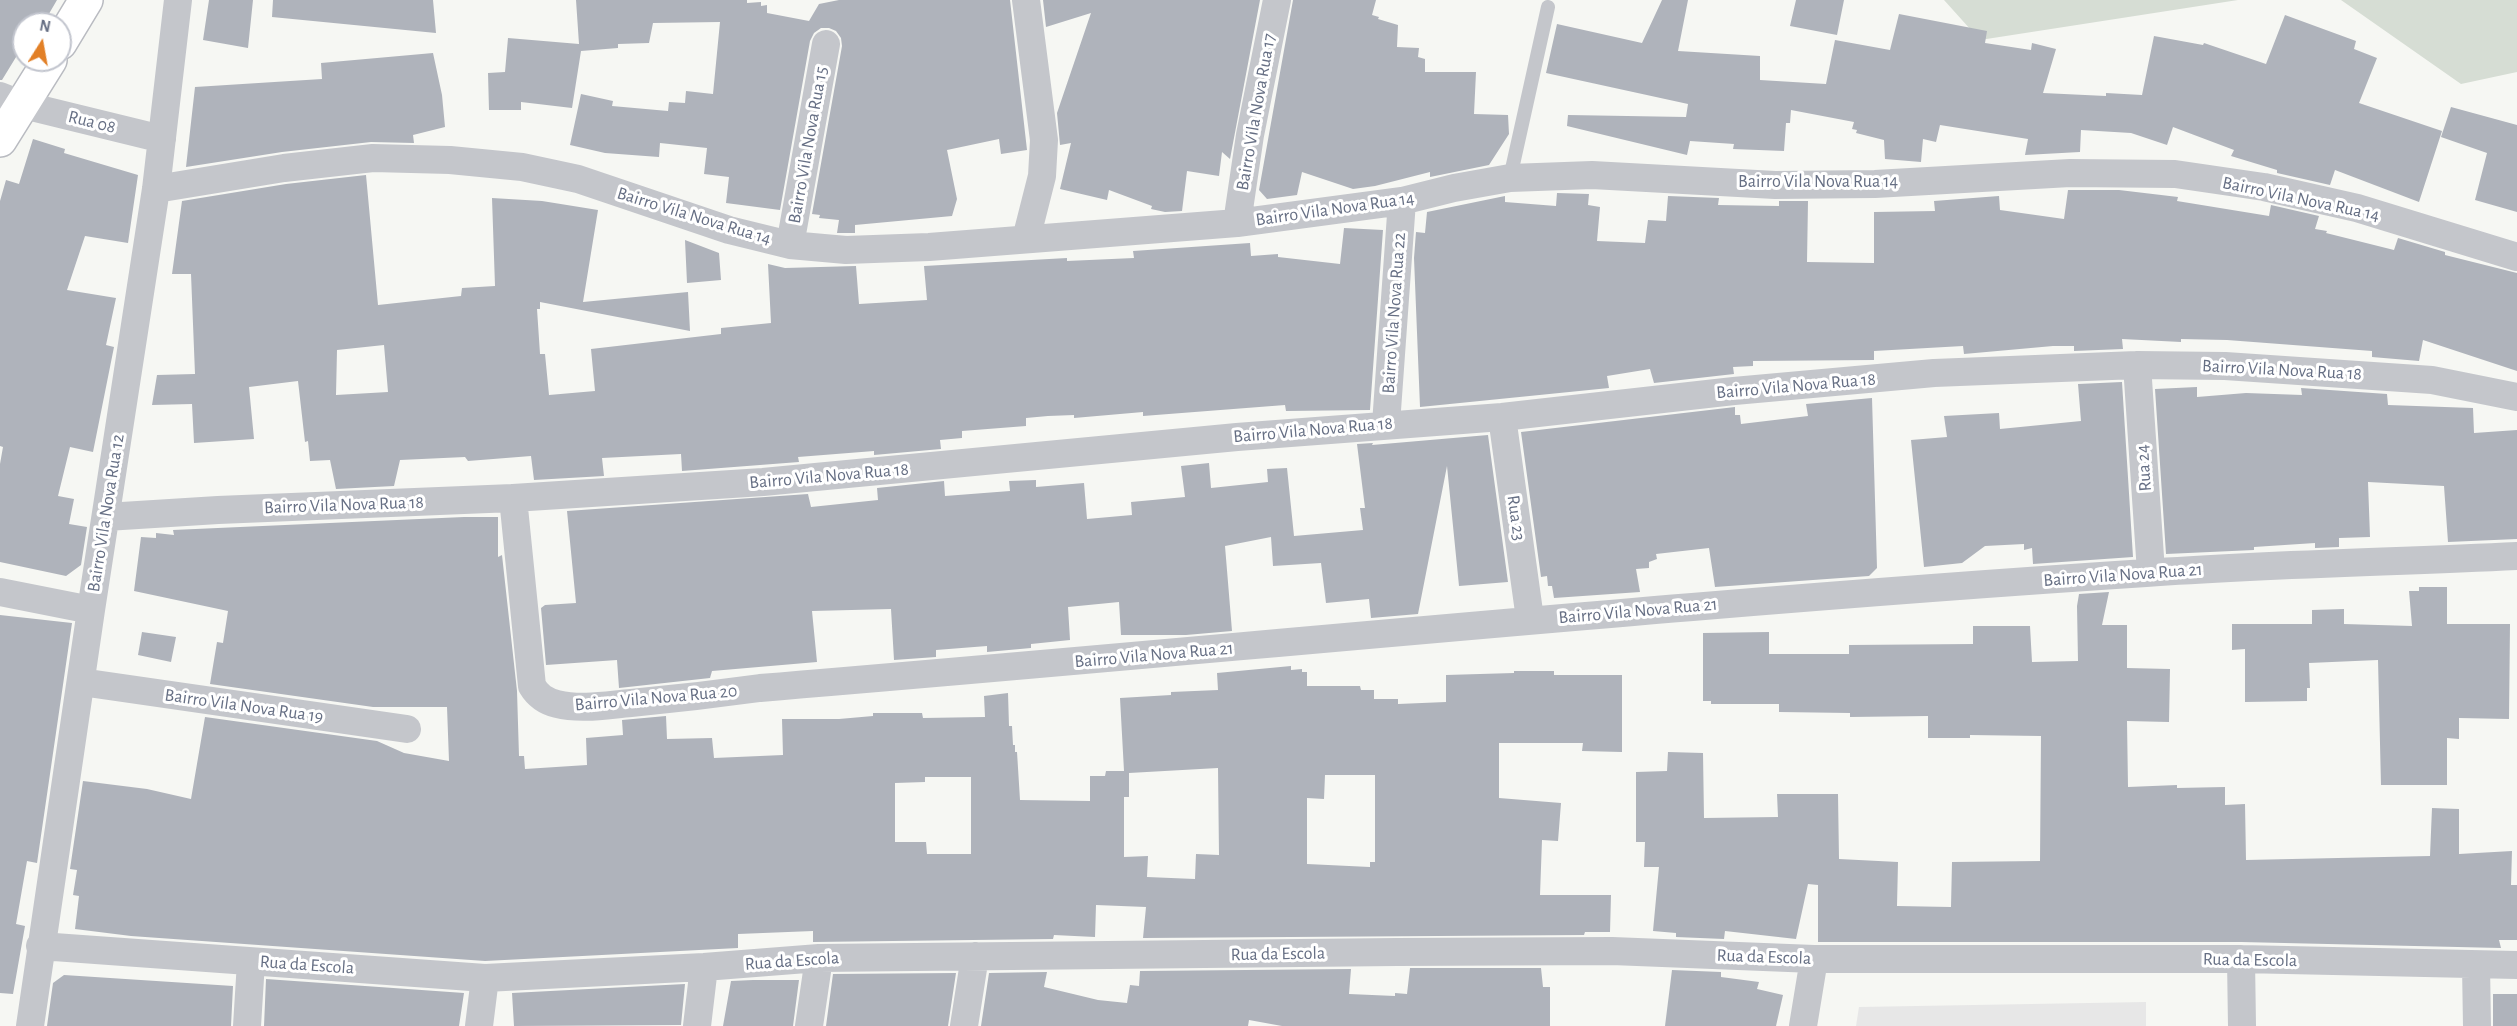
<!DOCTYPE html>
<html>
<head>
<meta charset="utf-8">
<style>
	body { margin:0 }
	#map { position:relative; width:2517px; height:1026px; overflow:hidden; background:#f6f7f3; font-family:"Alegreya Sans",sans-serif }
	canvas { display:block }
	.north { position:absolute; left:12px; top:12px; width:60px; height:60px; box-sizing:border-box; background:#fff; border:2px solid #c2c5ce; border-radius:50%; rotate:11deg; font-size:16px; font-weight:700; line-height:24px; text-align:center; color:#666f84 }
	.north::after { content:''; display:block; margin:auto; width:21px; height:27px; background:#e28027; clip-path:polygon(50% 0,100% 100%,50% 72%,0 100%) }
</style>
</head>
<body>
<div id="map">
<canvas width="2517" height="1026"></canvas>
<div class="north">N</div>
</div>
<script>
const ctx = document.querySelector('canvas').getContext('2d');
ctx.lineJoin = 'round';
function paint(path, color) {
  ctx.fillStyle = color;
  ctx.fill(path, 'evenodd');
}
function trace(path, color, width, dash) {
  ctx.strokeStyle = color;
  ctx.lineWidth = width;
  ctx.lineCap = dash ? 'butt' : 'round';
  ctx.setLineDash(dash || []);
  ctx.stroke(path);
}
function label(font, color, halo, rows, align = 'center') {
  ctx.font = font + ' "Alegreya Sans",sans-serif';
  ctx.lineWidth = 6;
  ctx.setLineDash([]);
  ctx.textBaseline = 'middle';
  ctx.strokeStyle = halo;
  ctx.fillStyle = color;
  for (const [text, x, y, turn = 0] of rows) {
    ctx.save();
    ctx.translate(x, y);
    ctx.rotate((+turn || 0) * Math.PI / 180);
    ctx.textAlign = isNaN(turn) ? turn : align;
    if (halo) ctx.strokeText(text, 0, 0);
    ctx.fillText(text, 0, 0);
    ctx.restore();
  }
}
paint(new Path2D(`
	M2146 1002V1026H1856L1859 1007Z`), '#e7e7e7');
paint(new Path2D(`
	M1944 0H2238L1980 40Z
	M2341 0H2517V72L2461 84Z`), '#d6ddd4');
paint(new Path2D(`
	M0 0H57L43 24H24V44L2 80H0Z
	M209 0H253L248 48 203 40Z
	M273 0H433L436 33 272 17Z
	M576 0H747V3L761 2V6L767 5V13L809 21 819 4 839 0H1010L1027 150 1001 154 999 139 947 150 957 199 952 216 855 225V233H837L839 220 819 218 820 215 812 214 842 46 841 38 836 31 829 28H821L814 33 810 41 780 210 726 203 729 177 704 174 707 148 660 143 659 157 605 153 570 145 581 94 613 101 612 106 668 111 669 102 685 103 686 91 713 94 720 22 653 23 649 43 618 44V48L581 51 572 108 521 102V110H489L488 73 505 72 508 38 579 44Z
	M1043 0H1260L1230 159 1222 152 1219 176 1187 171 1182 211 1165 212 1151 209 1152 206 1109 190 1107 200 1060 189 1071 143 1060 145 1057 113 1091 13 1046 27Z
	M1293 0H1376L1372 15 1379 17 1378 19 1398 25 1397 47 1419 48 1418 57 1425 59V72H1476L1474 114 1508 115 1509 134 1489 165 1430 177V172L1375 186 1353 189 1302 172 1297 195 1267 199 1259 190Z
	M1662 0H1688L1678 51 1760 56V80L1826 84 1835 40 1890 50 1899 14 1987 31 1985 43 2031 50 2032 43 2056 49 2043 93 2106 96V93L2142 95 2154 36 2203 45 2204 43 2266 64 2285 15 2356 41 2354 49 2377 58 2359 103 2442 131 2419 202 2335 170 2330 185 2277 173V170L2231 156 2234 150 2173 127 2167 145 2131 133 2081 130 2080 152 2025 155 2028 139 1940 125 1936 142 1923 139 1921 162 1885 159 1884 140 1856 133 1857 130 1852 129 1854 122 1791 110 1790 123H1786L1784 151 1733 149 1734 144 1690 141 1687 155 1567 126 1568 115 1686 117 1688 104 1546 73 1557 24 1642 43Z
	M1796 0H1844L1837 35 1790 26Z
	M433 53 442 95 445 127 413 135 414 143 371 142 282 152 186 167 195 87 322 79 321 63Z
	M2451 107 2517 125V212L2475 200 2487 153 2441 137Z
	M33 139 65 149 64 153 138 175 128 243 85 236 67 290 116 298 106 345 114 347 93 452 70 447 58 496 74 499 69 524 87 527 81 565 66 576 0 562V464L3 447 0 446V201L6 180 19 184Z
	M366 175 378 305 461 296 462 288 495 286 492 198 542 201 598 210 583 302 688 292 690 331 540 302V309H537L540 354H545L549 395 595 391 591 349 721 334V328L771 323 768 264 785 268 856 266 859 304 927 300 924 266 1067 258V261L1134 258 1133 251 1250 243 1251 256 1278 254V257L1340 264 1344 228 1383 230 1370 410 1286 411 1285 405 1143 416V412L1074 418V415L1048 416 1026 418V426L962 431V438L940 440 941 449 874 455V451L798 457 799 462 682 471 681 454 602 458 604 476 534 480 531 456 468 461 465 457 400 460 394 486 336 489 330 460 310 461 308 441 305 442 298 381 249 387 254 439 194 443 192 404 152 405 157 375 195 374 191 274H172L182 201 286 184ZM384 345 388 392 336 395 337 350Z
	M2068 190H2119L2178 197 2177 201 2269 216 2271 205 2319 216 2315 229 2327 231 2326 233 2394 250 2398 238 2445 252V255L2517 273V371L2423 340 2419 361 2372 357V351L2227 340 2181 339V342L2122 339 2123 349 2074 351V346H2053L1964 354 1963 346 1874 351V360L1753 361V366L1733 367 1734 374 1654 383 1650 369 1607 376 1609 388 1420 407 1414 258 1416 232 1425 233 1427 212 1505 196V202L1556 206 1557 193 1589 194 1588 205 1600 207 1597 241 1645 243 1648 220 1666 221 1668 196 1719 198 1718 205 1779 206V201H1808L1807 262 1874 263V212L1935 211 1934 201 1999 196 2000 210 2064 219Z
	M685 240 719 253 721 280 687 283Z
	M2122 382 2133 557 2033 564 2032 548 2024 550V544L1985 546 1962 563 1924 567 1911 440 1947 437 1944 416 1999 413 2000 429 2081 421 2078 384Z
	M2197 387V397L2246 393 2302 395 2301 388 2387 394 2388 405 2473 408 2474 433 2517 430V539L2448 542 2444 486 2368 482 2370 537 2339 538V547L2315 548V543L2254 547V550L2166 554 2155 389Z
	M1872 398 1877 568 1869 576 1715 587 1709 548 1656 554 1657 559 1649 562V568L1636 569 1640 592 1554 598 1552 586H1548L1547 576 1541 577 1521 432 1735 407V415H1740L1741 424 1808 416 1806 404Z
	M1488 435 1508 582 1459 586 1447 466 1418 614 1371 618 1369 599 1326 603 1321 563 1273 566 1271 537 1225 546 1232 631 1186 635H1121L1119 602 1068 607 1070 640 1031 644V648L987 652V646L936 650V657L894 660 891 609 812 611 817 662 712 671 710 678 619 688 617 660 546 665 541 608 545 605 576 603 567 511 808 494 811 507 878 500 877 488 944 481 945 496 1010 491 1009 481 1036 480V487L1084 483 1087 519 1132 515 1131 502 1185 497 1181 466 1209 463 1211 488 1268 482 1267 469 1287 468 1294 536 1363 530 1360 508H1365L1357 444 1373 443 1372 445Z
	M464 517H498V557L502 555 517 691 519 756H524L525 769 587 765 586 738 623 735 622 720 666 716 667 739 712 738 714 758 783 755 782 719H839L873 716V713H922L923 718 985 717 984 696 1008 693 1009 726H1012L1013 745H1015V752H1017L1020 800 1090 801V776H1105L1106 771H1124L1120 698 1171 695V692L1218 690 1217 673 1291 666V670L1302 669V672H1307V686H1360L1361 690H1374V699H1398V704L1446 702V675L1514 673V671H1554V675H1622V752L1582 751 1583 743H1499V798L1561 803 1558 841 1542 840 1540 895H1611L1610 932H1585L1584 935 1143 938 1146 907 1096 905 1095 937 1054 935 1053 939 813 942V931L738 934V948L485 961 131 936 75 929 79 896 73 895 77 870 70 869 83 781 147 789 191 799 205 717 377 741 404 753 449 761 447 707H373L210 684 217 642 223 643 228 611 134 591 141 537 156 538V533L174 535 173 530ZM1218 768 1219 855 1196 854 1195 879 1147 877 1148 856 1124 857V797H1129V773ZM1325 775H1375V862H1370V867L1307 864V798L1324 799ZM925 777H971V854H927L926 842H895V783L925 782Z
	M2419 587H2447V624H2510L2509 719 2459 718V739L2447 738V785H2381L2378 660 2309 663 2310 688H2307V701L2245 702V649L2232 650V624H2312V610L2344 609V624L2412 626 2409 591H2419Z
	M2109 592 2102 625H2127V668L2170 669 2169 722 2127 721 2128 787 2177 785V788L2225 787V805L2245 804 2246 860 2430 856 2432 808 2459 809V854L2512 851 2511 885H2517V940H2499L2501 948 2241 942H1818V885L1808 884 1796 939 1725 931 1724 939 1676 937V933L1653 931 1659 867H1644L1645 842H1636V772L1667 771 1668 752 1703 753 1704 818 1778 817 1777 794H1838L1839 859 1898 862 1897 906 1951 907 1952 862 2040 861 2041 736 1970 735V738H1928V716L1850 717V713L1779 712V704H1711V701H1703V633L1769 632V654H1849V645L1973 644V626H2030L2032 662 2078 661 2077 606 2079 594Z
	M0 615 72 623 37 863 27 861 16 924 25 926 13 994 0 993Z
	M142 632 176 637 171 662 138 655Z
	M1410 968H1541L1543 987H1550V1026H1282L1249 1020 1248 1026H981L989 973 1047 972 1044 987 1098 1000 1127 1003 1130 985 1139 986 1140 971 1351 969 1349 994 1395 996V993L1407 994Z
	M1672 970 1721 972V977L1759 982 1757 989 1783 995 1776 1026H1665Z
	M956 973 948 1026H826L833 974Z
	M64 975 233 986 231 1026H47L53 983Z
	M266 979 464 993 459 1026H264Z
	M753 980H799L793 1026H723L731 981Z
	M685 984 681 1025 514 1026 512 993Z
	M2493 994H2517V1026H2493Z`), '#afb3bb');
const secondary = new Path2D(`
	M60 43 86 0
	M0 140 50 60`);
trace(secondary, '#b9bbc1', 36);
trace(new Path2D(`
	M1510 178 1548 7`), '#c4c6cb', 14);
trace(new Path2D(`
	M0 96 23 105 162 139
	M156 189 284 168 373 158 450 160 522 167 578 179 729 230 790 245 846 250 929 247 1237 223 1402 201 1454 188 1510 178 1592 175 1775 185 1875 184 2070 173 2175 174 2264 187 2357 208 2517 257
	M1237 223 1250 135 1277 0
	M1026 239 1042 176 1044 140 1026 0
	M790 245 826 44
	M2137 365 2151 572
	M1502 417 1530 619
	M1386 424 1402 201
	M513 498 532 686C538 696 545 701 557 704 581 710 607 705 631 703 674 699 717 694 760 688 1222 650 1683 603 2146 573 2269 564 2393 562 2517 556
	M106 517 218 510 513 498 763 482 1237 437 1502 417 1734 391 1934 373 2137 365 2225 366 2432 380 2517 397
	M0 592 91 610
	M81 682 407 729
	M40 946 485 978 704 967 819 958 1397 952 1612 951 1814 959H2241L2517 965
	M2241 959 2242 1026
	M2476 965 2477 1026
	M30 1026 91 610 156 189 178 0
	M247 1026 251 962
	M479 1026 485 978
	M697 1026 704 967
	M809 1026 819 958
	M964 1026 975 956
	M1803 1026 1814 959`), '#c4c6cb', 28);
trace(secondary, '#fff', 33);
label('18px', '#666f84', '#fff', [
	["Bairro Vila Nova Rua 17",1256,112,-80],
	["Rua 08",92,122,14],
	["Bairro Vila Nova Rua 15",808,145,-80],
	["Bairro Vila Nova Rua 14",1818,182],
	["Bairro Vila Nova Rua 14",2301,199,12],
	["Bairro Vila Nova Rua 14",1335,209,-8],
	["Bairro Vila Nova Rua 14",694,216,17],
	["Bairro Vila Nova Rua 22",1394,313,-86],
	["Bairro Vila Nova Rua 18",2282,370,3],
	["Bairro Vila Nova Rua 18",1796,386,-5],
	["Bairro Vila Nova Rua 18",1313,430,-5],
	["Rua 24",2144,468,-94],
	["Bairro Vila Nova Rua 18",829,476,-5],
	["Bairro Vila Nova Rua 18",344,505,-2],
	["Bairro Vila Nova Rua 12",106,513,-81],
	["Rua 23",1516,518,82],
	["Bairro Vila Nova Rua 21",2123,575,-4],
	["Bairro Vila Nova Rua 21",1638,611,-5],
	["Bairro Vila Nova Rua 21",1154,655,-5],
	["Bairro Vila Nova Rua 20",656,698,-5],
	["Bairro Vila Nova Rua 19",244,706,8],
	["Rua da Escola",1278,954,-1],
	["Rua da Escola",1764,957,2],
	["Rua da Escola",2250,960,1],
	["Rua da Escola",792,961,-4],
	["Rua da Escola",307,965,4]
]);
</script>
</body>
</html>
